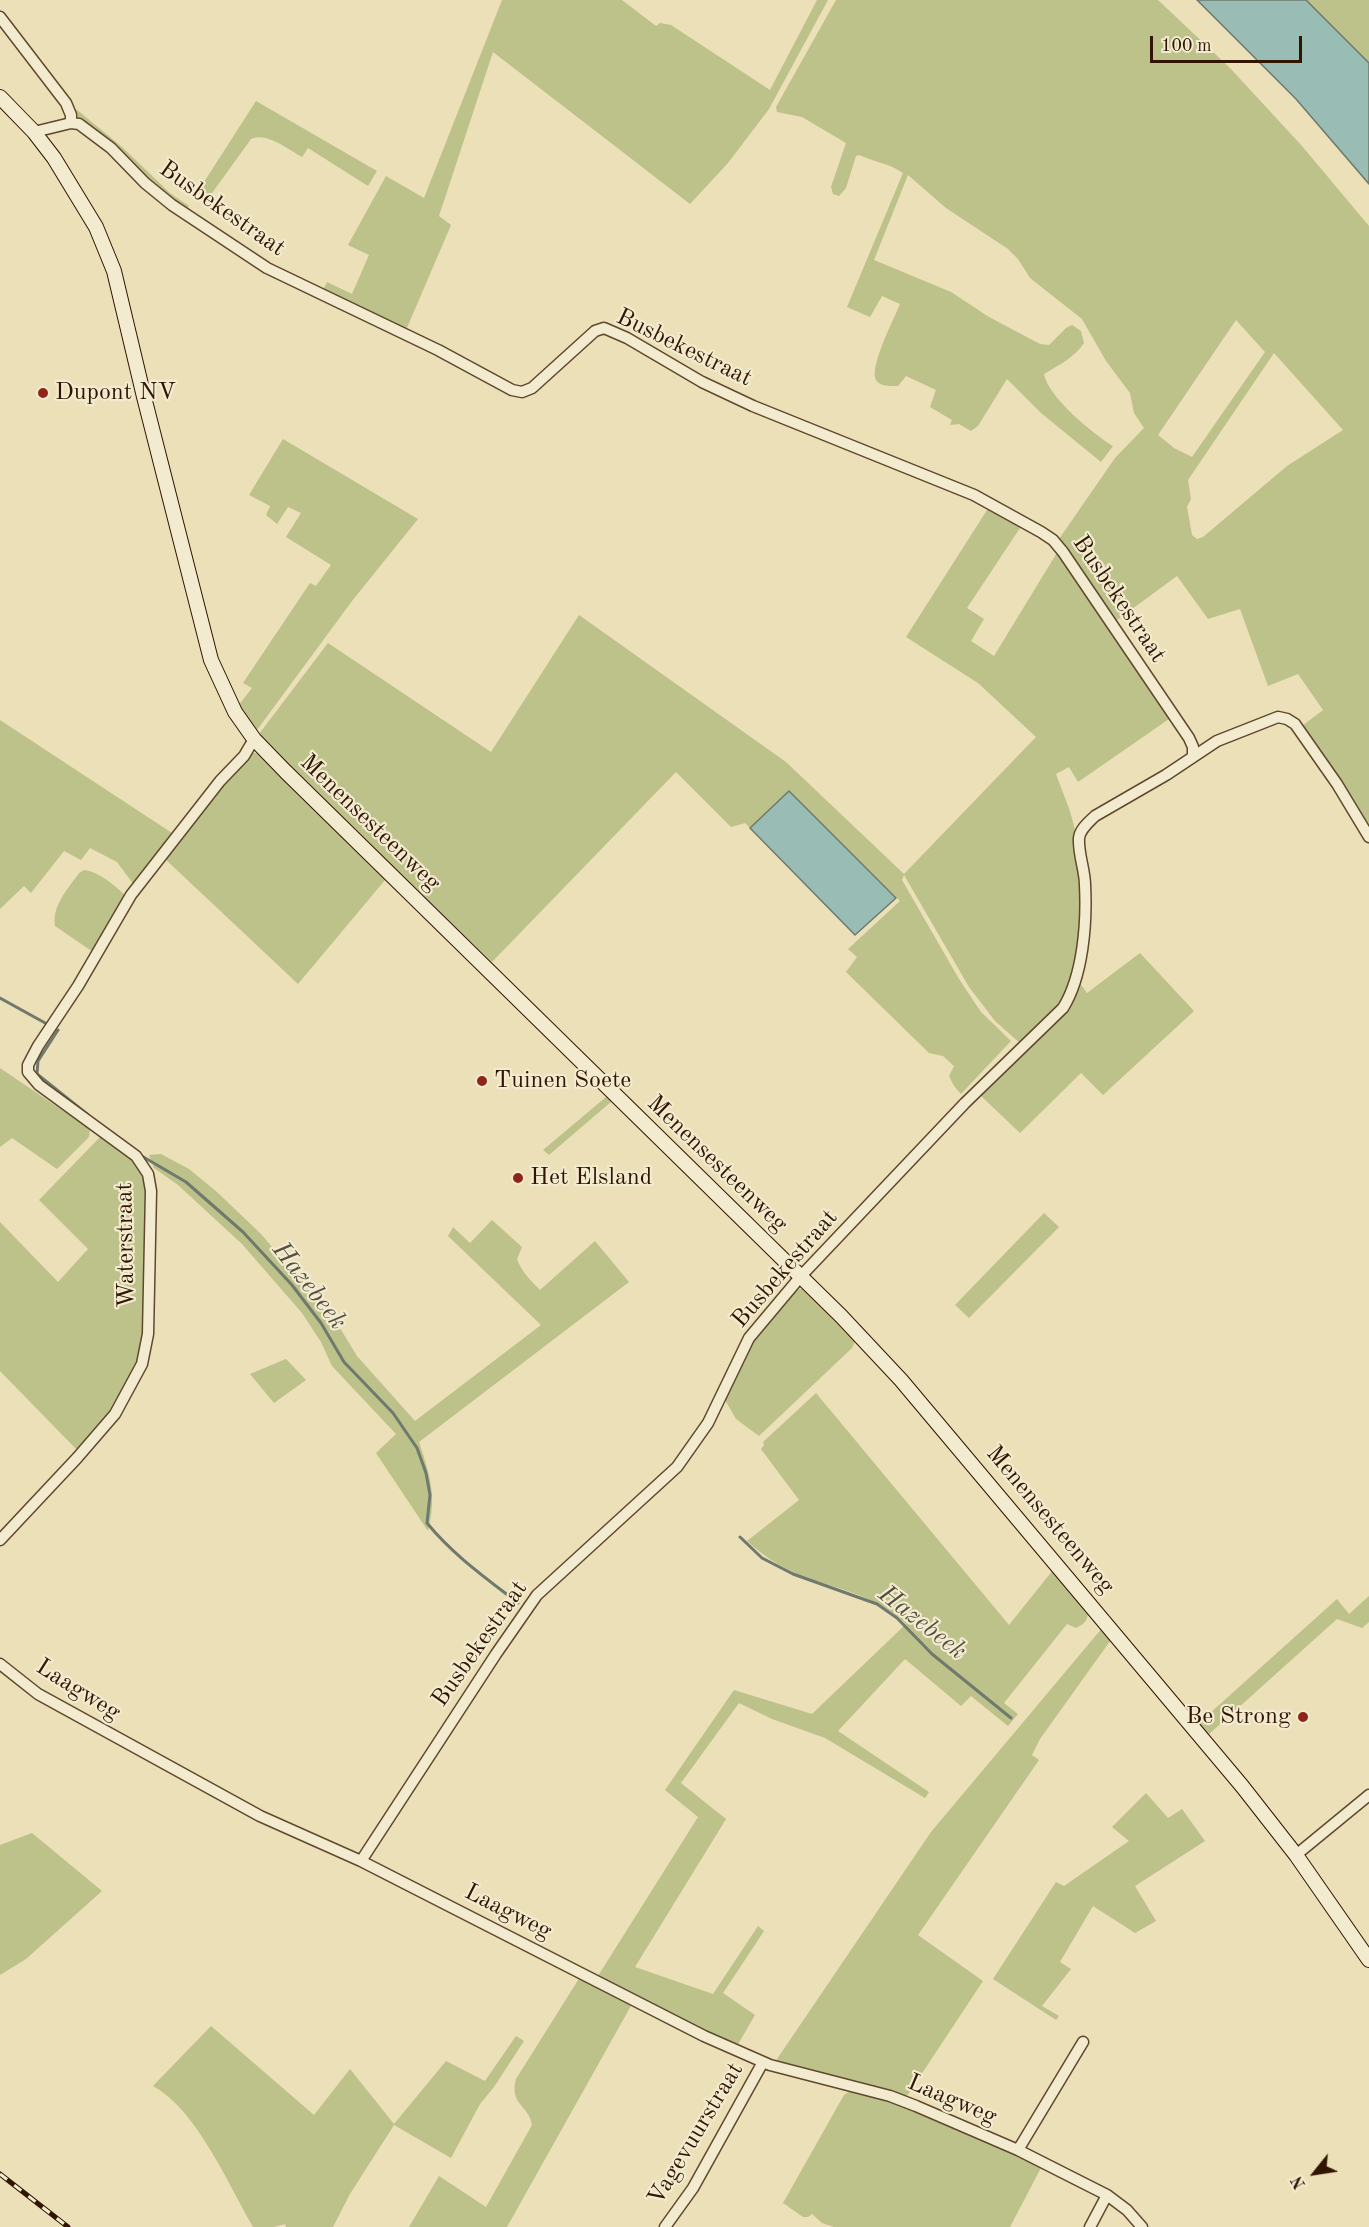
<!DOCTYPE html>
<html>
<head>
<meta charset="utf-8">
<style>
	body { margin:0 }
	#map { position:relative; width:1369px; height:2227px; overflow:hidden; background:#ebe0b7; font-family:"Old Standard TT",serif }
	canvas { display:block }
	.north { position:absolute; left:1285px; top:2143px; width:60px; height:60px; -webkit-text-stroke:4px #f2ebd0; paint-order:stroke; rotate:240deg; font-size:16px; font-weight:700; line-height:24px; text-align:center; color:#311500 }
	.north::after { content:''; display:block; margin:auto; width:21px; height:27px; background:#311500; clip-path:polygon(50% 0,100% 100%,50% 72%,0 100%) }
	.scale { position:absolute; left:1150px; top:36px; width:152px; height:27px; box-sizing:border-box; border:3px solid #311500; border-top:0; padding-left:8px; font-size:18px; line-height:21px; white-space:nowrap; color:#311500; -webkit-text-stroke:4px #f2ebd0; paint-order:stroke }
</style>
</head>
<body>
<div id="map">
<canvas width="1369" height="2227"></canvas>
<div class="north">N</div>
<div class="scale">100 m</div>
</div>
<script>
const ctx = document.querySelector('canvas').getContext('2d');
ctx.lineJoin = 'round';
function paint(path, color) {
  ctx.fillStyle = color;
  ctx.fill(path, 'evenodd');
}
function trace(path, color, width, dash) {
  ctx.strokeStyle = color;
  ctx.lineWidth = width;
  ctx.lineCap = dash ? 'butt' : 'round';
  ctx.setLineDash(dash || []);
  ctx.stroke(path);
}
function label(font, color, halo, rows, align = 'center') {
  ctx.font = font + ' "Old Standard TT",serif';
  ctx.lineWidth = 4.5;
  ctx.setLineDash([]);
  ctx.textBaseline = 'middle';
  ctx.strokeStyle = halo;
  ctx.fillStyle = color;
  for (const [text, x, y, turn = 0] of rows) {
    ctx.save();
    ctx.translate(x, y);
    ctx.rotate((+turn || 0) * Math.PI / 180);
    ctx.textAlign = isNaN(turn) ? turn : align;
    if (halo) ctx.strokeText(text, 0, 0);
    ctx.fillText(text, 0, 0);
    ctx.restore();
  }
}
paint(new Path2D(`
	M502 0H622L656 26 660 23 671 25 770 90 817 0H828L769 109 728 163 690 204 493 52 439 216 451 225 406 330 323 290 327 282 352 294 369 255 348 245 386 176 424 198Z
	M836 0H1158L1230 68 1302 146 1369 226V831L1302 726 1323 710 1298 674 1268 686 1240 609 1208 619 1177 576 1113 623 1059 543V539L1115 458 1144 428 1134 413 1130 393 1106 361 1082 319 1030 278 1018 259 1008 249 946 208 908 175 874 260 951 292 989 317 1040 344 1049 345 1066 328 1072 325 1081 331 1084 343C1075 357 1059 365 1044 374 1048 397 1093 434 1113 446L1101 462 1041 413 1007 379 978 426 971 431 959 424 950 425 952 420 930 407 936 390 906 376 898 386C891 386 880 387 876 380 869 367 894 319 900 304L882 296 870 317 847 307 903 173C889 163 874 162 859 155L856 156 846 188 839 196 833 194 831 187 846 143 802 117 777 112 776 107ZM1236 320 1265 352 1192 457 1174 448 1158 435ZM1274 353 1343 430 1287 466 1203 537 1197 539 1192 535 1187 507 1191 499 1188 480Z
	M1306 0H1369V63Z
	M256 101 377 171 368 186 308 148 302 157C287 149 267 132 251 139L207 200 197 193Z
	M76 109 121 146 170 193 189 206 186 210 162 194 79 120Z
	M283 439 418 519 352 601 257 730 238 706 252 688 243 683 310 583 316 586 331 565 286 537 301 513 288 507 277 524 266 515 270 506 249 495Z
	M989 507 1022 525 967 608 984 619 971 641 994 656 1058 551 1169 719 1078 782 1069 767 1056 774C1062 791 1070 808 1074 826 1083 864 1085 968 1063 1002 1055 1014 1033 1032 1021 1044L995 1021 969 987 904 875 902 880 959 979 981 1012 1011 1041 961 1094 954 1086 949 1076 954 1066 943 1056 929 1053 846 972 857 957 848 949 900 901 789 791 750 828 745 823 731 827 676 772 492 962 323 801 259 734 328 643 491 752 579 615 786 762 904 874 1036 737 978 683 906 637Z
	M0 720 172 833 134 885 117 862 90 848 81 860 64 851 31 893 24 886 0 909Z
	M249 753H256L261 757 385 880 298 984 164 858Z
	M84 870C100 872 115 886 126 896L93 952 55 926C52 905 68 889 79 873Z
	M1140 953 1194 1011 1103 1095 1081 1073 1020 1133 979 1094 1038 1036 1079 982 1087 993Z
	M0 1068 90 1129 89 1137 57 1169 12 1138 0 1147Z
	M606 1097 612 1101 549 1155 543 1150Z
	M101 1136 140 1164 147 1180 144 1339C133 1385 108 1416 78 1451L0 1371V1222L58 1282 88 1249 39 1200Z
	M161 1154 189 1169 217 1192 261 1234 335 1320 357 1356 415 1421 541 1325 448 1236 453 1227 470 1243 492 1220 522 1247 517 1259C522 1272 530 1280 540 1290L595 1241 629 1282 419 1442C430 1475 437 1496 428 1531L376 1453 396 1434 332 1366 321 1342 302 1313 242 1244 178 1185 154 1168 149 1155Z
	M1044 1213 1059 1227 969 1318 955 1305Z
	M800 1289H804L855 1342 852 1348 759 1436 736 1419 725 1400 756 1336 794 1291Z
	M286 1359 306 1380 274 1403 250 1374Z
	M816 1393 1009 1625 1053 1570 1088 1611C1088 1621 1084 1624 1076 1628L1067 1624 1004 1703 1018 1714 1008 1726 971 1696 961 1706 905 1659 838 1731 929 1792 925 1798 825 1738 772 1719 739 1703 681 1783 726 1819 635 1967 713 1994 758 1926 764 1931 723 1993 755 2015 737 2046 598 1976 698 1817 665 1790 734 1690 812 1714 906 1624C875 1594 836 1589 797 1574 779 1566 761 1554 747 1541L799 1500 761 1449 764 1445 763 1442Z
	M1369 1596V1622L1362 1628 1337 1619 1208 1735 1199 1723 1337 1599 1349 1614Z
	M1103 1627 1113 1637 1040 1739 1032 1755 1039 1760 918 1935 983 1981 907 2096 775 2062 931 1832Z
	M1146 1793 1168 1818 1182 1809 1205 1841 1135 1886 1156 1921 1135 1933 1093 1906 1060 1962 1071 1969 1042 2006 1059 2016 1056 2020 993 1979 1056 1882 1064 1886 1129 1841 1112 1827Z
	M32 1833 102 1891 26 1959 0 1975V1845Z
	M580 1977 632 2004 507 2227H409L439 2176 486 2207 532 2125C529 2105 509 2105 516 2079Z
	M211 2026 314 2115 350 2069 394 2124 446 2061 485 2081 516 2036 524 2041 494 2087 480 2104 451 2158 394 2125 350 2194 333 2227H286L285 2224 274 2227H253C228 2184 197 2110 153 2086Z
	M852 2090 907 2108 1042 2166 1010 2227H834L822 2223 812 2214 808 2217H803L783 2203 844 2095Z`), '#bdc18a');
const water = new Path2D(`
	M1197 0H1306L1369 63V184L1296 99Z
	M789 791 896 898 855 935 750 828Z`);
paint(water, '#99bcb5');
trace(water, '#6f796d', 1.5);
trace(new Path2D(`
	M0 998 47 1024
	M58 1030 38 1061 37 1074 87 1114
	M140 1155 186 1182 243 1232 292 1285 321 1323 344 1362 393 1413 417 1448 426 1473 430 1495 427 1523C453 1555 486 1578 518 1603
	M740 1537 762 1558 793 1574 877 1604 897 1618 932 1654 1011 1718`), '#6f796d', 3);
const street = new Path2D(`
	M0 17 66 103 71 115V123
	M34 132 71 123 79 124 111 148 145 183 172 205 267 268 438 350 512 390 522 392 532 388 595 331 604 328 627 338 702 382 753 406 974 495 1041 532 1053 540 1063 552 1189 738 1193 747V757
	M0 1540 77 1458 115 1414 142 1364 148 1334 151 1191 148 1174 136 1156 39 1085 28 1072V1065L38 1046 78 986 131 895 220 781 244 756 254 739
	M0 1664 38 1694 260 1816 361 1861 704 2036 770 2065 890 2096 916 2106 1018 2150 1107 2195 1127 2210 1142 2227
	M1296 1855 1369 1795
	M361 1861 496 1654 537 1595 677 1467 708 1423 749 1338 801 1276 965 1103 1063 1008C1083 976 1087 923 1085 885 1085 870 1078 854 1079 838 1080 829 1089 822 1095 816L1166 775 1217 741 1278 717 1287 719 1295 724 1337 784 1369 837
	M1018 2150 1083 2042
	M665 2227 693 2188 763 2062
	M1090 2227 1107 2195`);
const secondary = new Path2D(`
	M0 97 34 132 54 158 96 227 114 271 144 397 211 660 235 712 254 739 285 771 841 1316 901 1380 1242 1786 1296 1855 1369 1960`);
trace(street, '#60482e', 13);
trace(secondary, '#311500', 16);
trace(street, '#f2ebd0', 10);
trace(secondary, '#f2ebd0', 14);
const rail = new Path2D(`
	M0 2174 68 2227`);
trace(rail, '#311500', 5);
trace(rail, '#f2ebd0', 3, [9]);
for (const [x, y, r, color] of [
	[43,393,6,"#8f2418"],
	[482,1081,6,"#8f2418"],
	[518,1178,6,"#8f2418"],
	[1303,1717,6,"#8f2418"]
]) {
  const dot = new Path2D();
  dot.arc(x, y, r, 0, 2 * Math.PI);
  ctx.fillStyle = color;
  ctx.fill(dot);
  trace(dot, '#f2ebd0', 2);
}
label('24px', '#311500', '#f2ebd0', [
	["Busbekestraat",222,209,35],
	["Busbekestraat",684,348,26],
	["Busbekestraat",1119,599,56],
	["Menensesteenweg",370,823,44],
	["Menensesteenweg",717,1164,44],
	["Waterstraat",126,1245,-91],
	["Busbekestraat",785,1269,-49],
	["Menensesteenweg",1050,1520,50],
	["Busbekestraat",480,1644,-55],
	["Laagweg",78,1690,32],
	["Laagweg",508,1912,27],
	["Laagweg",952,2100,23],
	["Vagevuurstraat",696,2134,-59]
]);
label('24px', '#311500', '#f2ebd0', [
	["Dupont NV",55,393],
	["Tuinen Soete",494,1081],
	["Het Elsland",530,1178],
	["Be Strong",1291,1717,"right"]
], 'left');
label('italic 26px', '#554f3f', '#f2ebd0', [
	["Hazebeek",309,1286,52],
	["Hazebeek",922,1623,38]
]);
</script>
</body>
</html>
